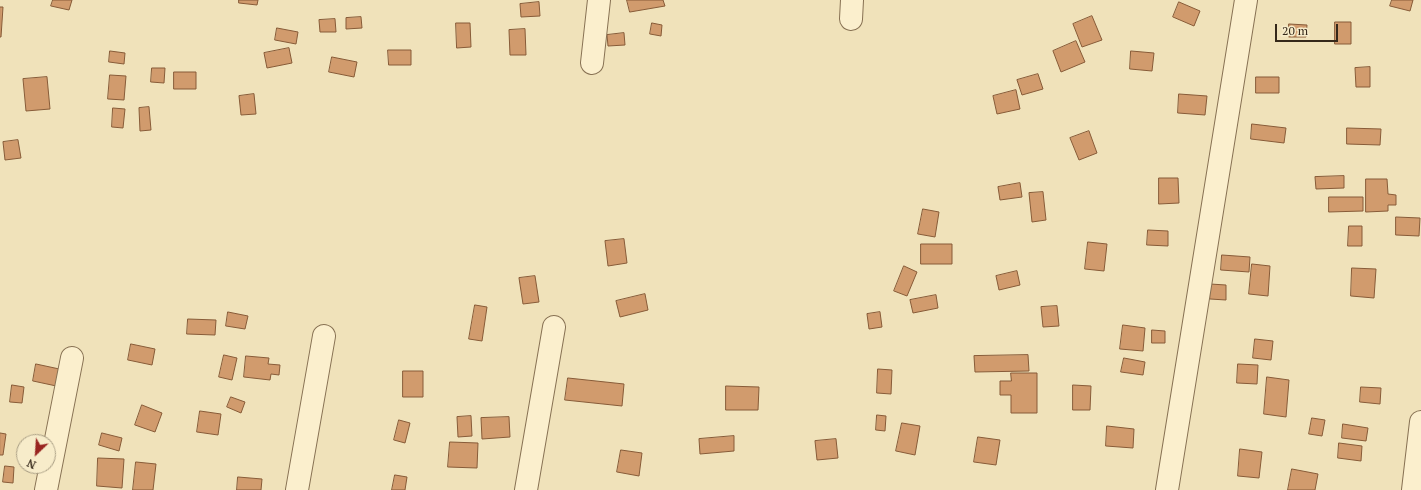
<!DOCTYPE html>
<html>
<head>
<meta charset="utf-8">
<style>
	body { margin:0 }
	#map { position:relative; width:1421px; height:490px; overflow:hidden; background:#f0e2ba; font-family:"PT Serif",serif }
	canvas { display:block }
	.north { position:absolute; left:16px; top:434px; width:40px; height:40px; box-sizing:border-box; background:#f7ecca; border:1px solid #a99e84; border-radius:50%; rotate:205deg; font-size:11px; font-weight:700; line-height:16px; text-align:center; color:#35281a }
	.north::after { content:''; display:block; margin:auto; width:14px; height:18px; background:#992520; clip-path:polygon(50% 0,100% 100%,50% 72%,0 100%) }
	.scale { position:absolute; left:1275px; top:24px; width:63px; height:18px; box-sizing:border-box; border:2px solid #35281a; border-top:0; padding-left:5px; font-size:12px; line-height:14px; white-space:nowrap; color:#35281a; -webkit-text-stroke:3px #f7ecca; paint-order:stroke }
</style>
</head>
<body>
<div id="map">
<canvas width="1421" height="490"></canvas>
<div class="north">N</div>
<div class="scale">20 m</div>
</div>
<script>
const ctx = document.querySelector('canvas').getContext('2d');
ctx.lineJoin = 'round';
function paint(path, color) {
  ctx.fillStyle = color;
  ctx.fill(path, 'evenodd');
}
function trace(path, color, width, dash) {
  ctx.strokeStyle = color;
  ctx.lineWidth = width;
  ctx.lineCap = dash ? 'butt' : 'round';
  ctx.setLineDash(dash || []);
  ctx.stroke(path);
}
const building = new Path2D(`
	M53 0H72L69 10 51 6Z
	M239 0H258L257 5 239 3Z
	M627 0H663L665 6 630 12Z
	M1392 0H1413L1410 11 1390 6Z
	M539 2 540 16 521 17 520 4Z
	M1179 2 1200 11 1194 26 1173 17Z
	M0 7H3L1 37H0Z
	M1092 16 1102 40 1082 47 1073 24Z
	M361 17 362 28 346 29V18Z
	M335 19 336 32H320L319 20Z
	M1335 22H1351V44H1335Z
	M456 23H470L471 47 457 48Z
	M652 23 662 25 661 36 650 34Z
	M1289 24 1307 25 1306 37H1289Z
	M277 28 298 32 296 44 275 40Z
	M525 29 526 55H510L509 30Z
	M624 33 625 45 608 46 607 35Z
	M1076 41 1085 62 1061 72 1053 51Z
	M289 48 292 63 267 68 264 53Z
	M388 50H411V65H389Z
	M110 51 125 53 124 64 109 62Z
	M1131 51 1154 53 1152 71 1130 69Z
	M332 57 357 62 354 77 329 72Z
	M1370 67V87H1356L1355 68Z
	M152 68H165L164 83 151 82Z
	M174 72H196V89H174Z
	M1038 74 1043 89 1022 95 1017 80Z
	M110 75 126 76 124 100 108 99Z
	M47 77 50 109 26 111 23 79Z
	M1256 77H1279V93H1256Z
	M1016 90 1020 109 997 114 993 96Z
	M254 94 256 114 241 115 239 96Z
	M1179 94 1207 96 1205 115 1178 113Z
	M149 107 151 130 140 131 139 108Z
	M113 108 125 109 123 128 112 127Z
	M1252 124 1286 128 1284 143 1251 139Z
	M1347 128 1381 129 1380 145 1347 144Z
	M1089 131 1097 153 1079 160 1070 138Z
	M18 140 21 158 5 160 3 142Z
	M1344 176V188L1316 189 1315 177Z
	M1159 178H1178L1179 203 1159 204Z
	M1366 179H1387L1388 194 1396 195V205H1388V211L1366 212Z
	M1020 183 1022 197 1000 200 998 187Z
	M1043 192 1046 220 1032 222 1029 193Z
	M1329 197H1363V211L1329 212Z
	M923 209 939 212 935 237 918 234Z
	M1396 217 1420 218 1419 236 1396 235Z
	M1349 226H1362V246H1348Z
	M1148 230 1168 231V246L1147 245Z
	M624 239 627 263 608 266 605 241Z
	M1088 242 1107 244 1104 271 1085 269Z
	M921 244H952V264H921Z
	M1222 255 1250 257 1249 272 1221 270Z
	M1252 264 1270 266 1268 296 1249 294Z
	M904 266 917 272 907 296 894 291Z
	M1352 268 1376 269 1374 298 1351 296Z
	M1017 271 1020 285 999 290 996 276Z
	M535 276 539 302 523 304 519 278Z
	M1210 284 1226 285V300L1210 299Z
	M645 294 648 310 620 317 616 301Z
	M936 295 938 308 913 313 910 300Z
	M475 305 487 307 482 341 469 339Z
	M1057 306 1059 326 1043 327 1041 307Z
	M228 312 248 316 245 329 226 326Z
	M880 312 882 327 869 329 867 314Z
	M188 319 216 320 215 335 187 334Z
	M1123 325 1145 328 1143 351 1120 349Z
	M1152 330 1165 331V343H1152Z
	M1255 339 1273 341 1271 360 1253 358Z
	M131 344 155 349 152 365 128 360Z
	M224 355 237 358 232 380 219 377Z
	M1028 355 1029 371 975 372 974 356Z
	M246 356 269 358 268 364 280 365 279 375 271 374 270 380 244 377Z
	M1124 358 1145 362 1143 375 1121 372Z
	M36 364 64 370 61 387 33 381Z
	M1238 364 1258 365 1257 384 1237 383Z
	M878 369 892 370 891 394 877 393Z
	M403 371H423V397H403Z
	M1011 373H1037V413H1011V395H1000V381H1011Z
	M1267 377 1289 380 1286 417 1264 414Z
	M568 378 624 384 622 406 565 400Z
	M12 385 24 387 22 403 10 402Z
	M1073 385 1091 386 1090 410H1073Z
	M726 386 759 387 758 410H726Z
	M1361 387 1381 388 1380 404 1360 402Z
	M231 397 245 402 241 413 227 407Z
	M142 405 162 413 155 432 135 425Z
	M200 411 221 414 218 435 197 432Z
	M877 415 886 416 885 431 876 430Z
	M471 416 472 436 458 437 457 417Z
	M509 417 510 437 482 439 481 418Z
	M1312 418 1325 420 1322 436 1309 434Z
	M399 420 410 423 405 443 394 440Z
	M902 423 920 426 915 455 896 451Z
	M1343 424 1368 428 1366 441 1342 438Z
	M1107 426 1134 429 1133 448 1106 446Z
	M0 433 6 434 3 455H0Z
	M102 433 122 438 119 451 99 445Z
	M734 436V451L700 454 699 439Z
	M978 437 1000 440 996 465 974 462Z
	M836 439 838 458 817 460 815 441Z
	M450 442 478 443 477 468 448 467Z
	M1339 443 1362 446 1361 461 1338 458Z
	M1240 449 1262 452 1259 478 1238 476Z
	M621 450 642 453 639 476 617 472Z
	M98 458 124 459 122 488 97 486Z
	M136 462 156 464 153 490H133Z
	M5 466 14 467 13 483 3 482Z
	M1292 469 1318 474 1315 490H1288Z
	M395 475 407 477 405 490H392Z
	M238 477 262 479 261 490H237Z`);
paint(building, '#d19b6d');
trace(building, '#875b38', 1);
const street = new Path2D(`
	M851 19 852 0
	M592 63 599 0
	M46 490 72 358
	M297 490 324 336
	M526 490 554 327
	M1167 490 1246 0
	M1413 490 1421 422`);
trace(street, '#877153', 24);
trace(street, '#fbefcd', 22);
</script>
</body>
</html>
